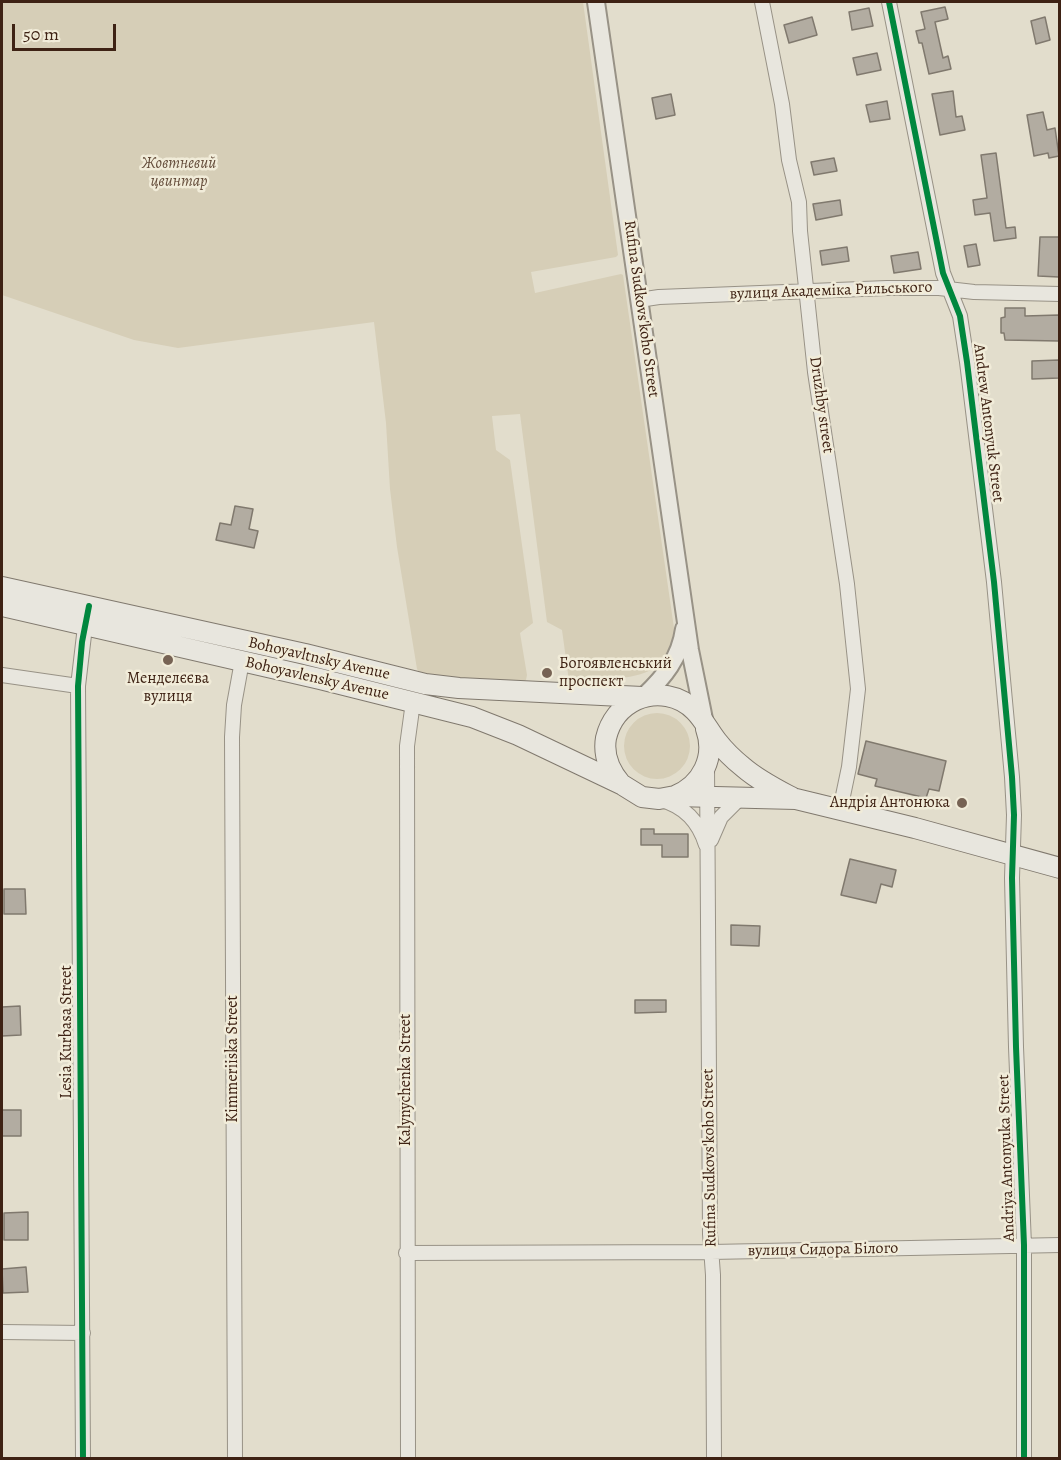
<!DOCTYPE html>
<html>
<head>
<meta charset="utf-8">
<style>
	body { margin:0 }
	#map { position:relative; width:1061px; height:1460px; overflow:hidden; background:#e2ddcc; font-family:Alegreya,serif }
	canvas { display:block }
	.frame { position:absolute; inset:0; border:3px solid #3e2214; pointer-events:none }
	.scale { position:absolute; left:12px; top:24px; width:104px; height:27px; box-sizing:border-box; border:3px solid #3e2214; border-top:0; padding-left:8px; font-size:18px; line-height:21px; white-space:nowrap; color:#3e2214; -webkit-text-stroke:4px #f1ecd9; paint-order:stroke }
</style>
</head>
<body>
<div id="map">
<canvas width="1061" height="1460"></canvas>
<div class="frame"></div>
<div class="scale">50 m</div>
</div>
<script>
const ctx = document.querySelector('canvas').getContext('2d');
ctx.lineJoin = 'round';
function paint(path, color) {
  ctx.fillStyle = color;
  ctx.fill(path, 'evenodd');
}
function trace(path, color, width, dash) {
  ctx.strokeStyle = color;
  ctx.lineWidth = width;
  ctx.lineCap = dash ? 'butt' : 'round';
  ctx.setLineDash(dash || []);
  ctx.stroke(path);
}
function label(font, color, halo, rows, align = 'center') {
  ctx.font = font + ' Alegreya,serif';
  ctx.lineWidth = 5;
  ctx.setLineDash([]);
  ctx.textBaseline = 'middle';
  ctx.strokeStyle = halo;
  ctx.fillStyle = color;
  for (const [text, x, y, turn = 0] of rows) {
    ctx.save();
    ctx.translate(x, y);
    ctx.rotate((+turn || 0) * Math.PI / 180);
    ctx.textAlign = isNaN(turn) ? turn : align;
    if (halo) ctx.strokeText(text, 0, 0);
    ctx.fillText(text, 0, 0);
    ctx.restore();
  }
}
paint(new Path2D(`
	M2 2H583L618 255 616 257 531 272 535 293 621 274 623 275 675 635C667 673 639 677 607 679 594 680 581 681 569 681L562 630 547 622 520 414 492 416 496 450 510 460 533 623 520 633 527 675 526 680 521 683 421 675 417 669 397 547 390 489 386 423 374 322 178 348 134 340 2 295Z
	M624 746a33 33 0 1 1 66 0a33 33 0 1 1-66 0Z`), '#d6ceb7');
const building = new Path2D(`
	M945 7 948 19 935 22 943 58 948 56 951 69 929 74 922 43H919L916 31 925 29 921 12Z
	M869 8 873 26 852 30 849 12Z
	M812 17 817 35 789 43 784 25Z
	M1045 17 1050 40 1036 44 1031 21Z
	M877 53 881 70 857 75 853 58Z
	M953 91 956 117 962 116 965 130 940 135 932 94Z
	M671 94 675 115 656 119 652 98Z
	M887 101 890 119 870 122 866 105Z
	M1043 112 1047 130 1055 128 1059 156 1049 158 1048 153 1034 156 1027 115Z
	M996 153 1006 228 1015 227 1016 238 994 241 990 213 975 215 973 200 987 198 981 155Z
	M834 158 837 171 814 175 811 162Z
	M840 200 842 215 816 220 813 204Z
	M1040 237H1059V277L1038 276Z
	M976 244 980 265 968 267 964 246Z
	M847 247 849 261 822 265 820 251Z
	M918 252 921 269 894 273 891 256Z
	M1005 308H1025V316L1059 315V341L1005 340 1004 333H1001V318L1005 317Z
	M1059 360V378L1032 379V361Z
	M235 506 253 509 249 529 258 531 254 548 216 540 220 523 231 525Z
	M866 741 946 761 939 791 929 789 926 798 875 786 877 779 858 774Z
	M641 829H654V834H688V857H662V845H641Z
	M850 859 896 870 892 887 881 884 876 903 841 895Z
	M4 889H25L26 914H4Z
	M731 925 760 926 759 946 731 945Z
	M635 1000H666V1012L635 1013Z
	M20 1006 21 1035 2 1036V1007Z
	M2 1110H21V1136H2Z
	M28 1212V1240H4V1213Z
	M26 1267 28 1292 3 1293 2 1269Z`);
paint(building, '#b2aca1');
trace(building, '#80796e', 1.5);
const minor = new Path2D(`
	M762 2 782 104 789 160 799 202 800 231 815 372 847 584 858 689 849 767 840 810
	M889 2 943 273 960 316 967 362 994 582 1012 777 1014 815 1012 878 1016 1047 1024 1245V1458
	M639 300 659 297 887 288H939L974 292 1060 294
	M2 675 78 686
	M707 765 710 1234 713 1275 714 1458
	M661 800C684 806 699 822 706 845
	M711 840 721 817 740 798
	M406 1253 711 1252 1060 1245
	M2 1332 83 1333
	M83 1458 78 686 86 618
	M235 1458 232 737 234 705 242 661
	M408 1458 407 746 413 702`);
const tertiary = new Path2D(`
	M596 2 690 650 705 724
	M644 696C664 677 680 658 684 629`);
const secondary = new Path2D(`
	M2 587 305 654 425 684 459 688 642 697
	M2 606 320 679 472 717 518 735 621 784 642 797 659 799 675 796 796 799 915 828 1060 868
	M621 784C610 771 603 755 606 738 610 721 621 707 636 700 656 691 680 695 695 711 704 720 709 731 717 741 724 750 733 759 743 767 758 780 776 789 793 798
	M675 796C702 785 716 757 706 729`);
trace(minor, '#989286', 16);
trace(tertiary, '#989286', 20);
trace(secondary, '#80796e', 22);
trace(minor, '#e8e6de', 14);
trace(tertiary, '#e8e6de', 16);
trace(secondary, '#e8e6de', 20);
trace(new Path2D(`
	M889 2 943 273 960 316 967 362 994 582 1012 777 1014 815 1012 878 1016 1047 1024 1245V1458
	M83 1458 78 686 82 642 89 606`), '#00873e', 6);
for (const [x, y, r, color] of [
	[168,660,6,"#776354"],
	[547,673,6,"#776354"],
	[962,803,6,"#776354"]
]) {
  const dot = new Path2D();
  dot.arc(x, y, r, 0, 2 * Math.PI);
  ctx.fillStyle = color;
  ctx.fill(dot);
  trace(dot, '#f1ecd9', 2);
}
label('italic 16px', '#624a38', '#f1ecd9', [
	["Жовтневий",179,164],
	["цвинтар",179,182]
]);
label('16px', '#3e2214', '#f1ecd9', [
	["вулиця Академіка Рильського",831,291,-2],
	["Rufina Sudkovs'koho Street",641,309,82],
	["Druzhby street",821,405,82],
	["Andrew Antonyuk Street",988,423,83],
	["Bohoyavltnsky Avenue",319,659,13],
	["Bohoyavlensky Avenue",317,679,13],
	["Lesia Kurbasa Street",67,1032,-90],
	["Kimmeriiska Street",233,1059,-90],
	["Kalynychenka Street",406,1080,-90],
	["Rufina Sudkovs'koho Street",710,1158,-91],
	["Andriya Antonyuka Street",1007,1158,-92],
	["вулиця Сидора Білого",823,1250,-1]
]);
label('16px', '#3e2214', '#f1ecd9', [
	["Богоявленський",559,664],
	["проспект",559,682],
	["Менделєєва",168,679,"center"],
	["вулиця",168,697,"center"],
	["Андрія Антонюка",950,803,"right"]
], 'left');
</script>
</body>
</html>
